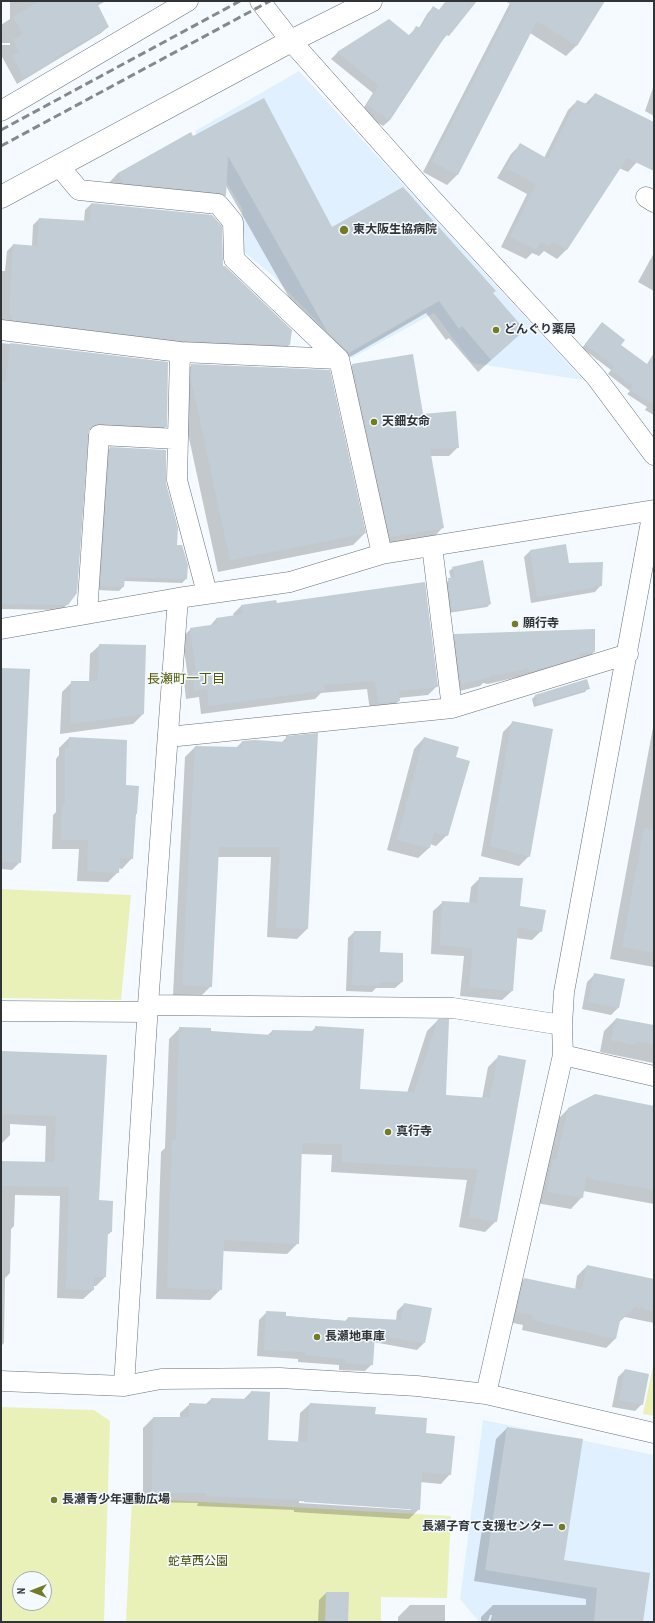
<!DOCTYPE html>
<html>
<head>
<meta charset="utf-8">
<style>
	body { margin:0 }
	#map { position:relative; width:655px; height:1623px; overflow:hidden; background:#f4faff; font-family:"PT Sans Narrow",sans-serif }
	canvas { display:block }
	.frame { position:absolute; inset:0; border:2px solid #303437; pointer-events:none }
	.north { position:absolute; left:12px; top:1571px; width:40px; height:40px; box-sizing:border-box; background:#f4faff; border:1px solid #a6abaf; border-radius:50%; rotate:270deg; font-size:11px; font-weight:700; line-height:16px; text-align:center; color:#303437 }
	.north::after { content:''; display:block; margin:auto; width:14px; height:18px; background:#747b25; clip-path:polygon(50% 0,100% 100%,50% 72%,0 100%) }
</style>
</head>
<body>
<div id="map">
<canvas width="655" height="1623"></canvas>
<div class="frame"></div>
<div class="north">N</div>
</div>
<script>
const ctx = document.querySelector('canvas').getContext('2d');
ctx.lineJoin = 'round';
function paint(path, color) {
  ctx.fillStyle = color;
  ctx.fill(path, 'evenodd');
}
function trace(path, color, width, dash) {
  ctx.strokeStyle = color;
  ctx.lineWidth = width;
  ctx.lineCap = dash ? 'butt' : 'round';
  ctx.setLineDash(dash || []);
  ctx.stroke(path);
}
function label(font, color, halo, rows, align = 'center') {
  ctx.font = font + ' "PT Sans Narrow","Noto Sans JP",sans-serif';
  ctx.lineWidth = 3;
  ctx.setLineDash([]);
  ctx.textBaseline = 'middle';
  ctx.strokeStyle = halo;
  ctx.fillStyle = color;
  for (const [text, x, y, turn = 0] of rows) {
    ctx.save();
    ctx.translate(x, y);
    ctx.rotate((+turn || 0) * Math.PI / 180);
    ctx.textAlign = isNaN(turn) ? turn : align;
    if (halo) ctx.strokeText(text, 0, 0);
    ctx.fillText(text, 0, 0);
    ctx.restore();
  }
}
paint(new Path2D(`
	M299 71 583 380 472 363 434 313 352 358 272 275 244 252 242 208 195 131Z
	M483 1420 654 1455V1622H479L460 1599Z`), '#e0f0fe');
paint(new Path2D(`
	M1 889 131 895 121 1000 1 998Z
	M654 1361V1416L643 1414Z
	M1 1407 94 1410 110 1421 104 1622H1ZM20 1579H44V1603H20Z
	M132 1498 451 1516 447 1598 381 1597V1622H126Z`), '#e9f1b8');
paint(new Path2D(`
	M10 1H106L97 6 108 27 101 33 17 84 1 55V45H10V43H1V25L10 19Z
	M446 1H476L441 42 390 120 383 126 361 112 373 93 331 59 338 52 408 36 417 27 419 28 427 14 433 7 439 10Z
	M511 1H604L576 46 566 56 530 33 457 175 447 185 423 172Z
	M654 85V116L645 111Z
	M595 94 654 123V127L637 162 628 172 619 168 567 249 557 259 544 251 539 256 532 253 526 259 501 247 527 194 497 178 511 154 520 145 544 158 568 110 577 101 585 104Z
	M263 100 332 228 492 293 524 330 478 372 449 338 446 340 426 313 336 365 316 345 226 186 225 196 213 208 106 186 118 173 193 137Z
	M91 204 222 267 289 345 283 351 174 346 1 325V271H5L7 251 13 245 32 246 33 225 39 219 84 221 85 210Z
	M654 253V291L638 282Z
	M602 323 620 345 654 371V415L645 410 647 407 627 394 630 391 608 374 611 370 582 348Z
	M1 343 167 363 166 426 160 433 88 430 68 604 61 610 1 609Z
	M192 365 365 533 353 545 218 572 179 392 180 377Z
	M352 365 422 415 458 447 449 456H430L443 527 435 536 382 545 344 373Z
	M110 448 165 483 176 546 187 565 186 579 182 583 124 581 123 587 119 591 97 590 106 452Z
	M530 551 568 564 601 585 595 592 531 603 524 557Z
	M453 568 490 604 487 607 448 613 445 583 451 579 449 571Z
	M276 604 437 686 428 695 398 698 399 701 390 709 370 711 367 689 321 693 315 699 201 714 199 697 186 699 184 681 188 677 182 637 191 629 209 627 216 619 234 616 233 614 242 605Z
	M455 635 594 652 585 661 519 682 518 677 488 684 483 683 480 686 451 693 445 645Z
	M100 645 143 714 133 724 60 734 62 692 72 682H89L90 654Z
	M2 669 20 862 12 870 1 869V671Z
	M588 688 585 692 534 707 532 699 535 696Z
	M654 722V967L610 959Z
	M512 723 529 856 519 866 481 856 503 732Z
	M287 737 307 929 297 939 267 937 271 857H218L211 986 201 996 173 995 185 757 195 747 236 748 242 742H282Z
	M69 738 125 786 132 858 122 869 118 868V872L108 882 77 881 79 849H52L53 815 56 812V759L59 755V748Z
	M424 738 454 758 447 835 436 846 430 844 429 848 418 858 387 850 414 749Z
	M480 878 519 906 541 931 532 940 516 938 512 991 502 1000 460 996 464 956 431 954 433 911 443 902 469 904 471 887Z
	M354 932 379 953 402 954V982L395 988H376L372 992 346 991 348 938Z
	M594 975 619 1007 611 1015 582 1009 587 982Z
	M616 1019 652 1026 654 1025V1066H652L653 1063 600 1052 604 1031Z
	M438 1020 445 1096 482 1099 488 1067 499 1056 496 1221 485 1232 459 1227 467 1180 331 1172 332 1155 300 1154 298 1243 287 1254 222 1251 221 1289 210 1300 156 1299 161 1152 165 1148 169 1039 180 1028 210 1032 267 1036 272 1031 311 1032 316 1027 359 1090 407 1093 427 1031Z
	M1 1052 106 1056 98 1201 111 1232 106 1236 105 1277 96 1286H93V1290L83 1299 57 1298 60 1196 15 1195 14 1226 11 1229 10 1273 5 1278 4 1343 1 1346V1162L45 1163 46 1126 10 1124V1135L1 1144Z
	M654 1107V1204L583 1191 582 1197 571 1209 536 1203 556 1121 568 1109Z
	M587 1266 654 1280V1323L625 1317 619 1322 615 1339 606 1348 522 1330 523 1325 508 1322 514 1289 524 1279 575 1290 577 1276Z
	M404 1304 424 1343 417 1350 373 1342 372 1364 365 1371 339 1370V1365L298 1362V1359L257 1356 259 1320 267 1312 285 1316 345 1321 348 1318 396 1321 397 1311Z
	M625 1370 642 1404 635 1411 612 1407 618 1377Z
	M251 1392 267 1441 298 1442 300 1413 310 1404 375 1408 374 1415 450 1474 441 1484 420 1482 419 1509 409 1519 294 1512V1510L197 1506 198 1503 143 1502V1428L153 1418H180V1413L190 1404H206L211 1399 243 1400ZM299 1501 411 1508V1510L299 1503Z
	M507 1428 563 1561 642 1622H490L492 1615H490L488 1622H481V1617L493 1605H586V1599L474 1581 496 1439Z
	M326 1593 347 1622H318L319 1600Z
	M410 1605H445V1622H398V1617Z`), '#0003');
paint(new Path2D(`
	M39 1H96L109 27 54 58 55 60 24 78 12 56 19 52 13 40 23 34 13 17Z
	M446 1H477L449 36 446 35 390 120 367 105 379 86 337 52 389 19 410 36 416 26 421 28 433 6 439 10Z
	M505 1H605L577 46 537 21 458 175 432 162 512 5Z
	M595 93 654 122V171L627 158 567 250 552 241 550 247 540 242 536 250 510 237 536 184 506 168 520 143 548 159 577 100 589 105Z
	M264 98 332 227 403 187 496 291 493 293 525 330 491 360 462 326 459 329 439 301 349 353 328 333 228 156 226 196 219 193 123 183 118 173 191 132 193 136Z
	M91 203 212 215 222 226 223 266H225L292 330 290 345 181 341 12 320V315H9L13 244 37 246 39 218 90 221Z
	M602 322 625 340 621 345 647 364 654 353V405L630 390 633 386 611 370 614 366 585 344Z
	M10 343 168 362 167 427 100 424 94 425 89 429 77 593 68 605 1 604 3 520 1 381H6Z
	M413 354 423 414 456 411 459 448 430 449 444 528 390 537 352 364Z
	M191 364 330 370 366 533 230 560 191 379Z
	M110 447 166 450V483L178 528 177 545H182L188 565 187 579 125 577 124 587 100 586Z
	M566 544 569 563 603 562 602 586 537 597 530 550Z
	M483 560 491 604 452 611 448 578 455 577 452 567Z
	M425 582 438 687 399 691 400 701 378 703 375 681 324 685 325 690 209 706 207 689 194 691 192 672 196 671 190 628 217 624 216 618 243 614 241 605 276 600 277 603Z
	M595 629V652L579 653 580 657 529 672 528 668 498 675 492 674 491 677 461 684 454 634Z
	M99 644 146 645 144 714 70 724 71 681H98Z
	M2 668 30 669 21 863 1 862Z
	M587 679 590 689 537 704 535 695Z
	M512 721 553 729 530 857 490 846Z
	M318 733 308 929 276 928 280 847H219L212 987 182 985 195 746 241 747 242 741 255 740 286 742V736Z
	M69 737 127 740 126 785 139 786 137 814H136L133 859 120 858 119 873 87 871 88 840H61L62 804H65V748H69Z
	M424 737 459 747 456 757 470 761 448 836 434 832 430 848 397 840Z
	M644 828 654 829V953L622 947Z
	M479 877 523 878 520 906 546 910 542 932 518 927 513 991 469 987 473 948 440 945 442 901 477 903Z
	M354 931H381L380 952 403 953V982H380L379 986 352 985Z
	M594 973 625 979 619 1008 588 1002Z
	M616 1018 654 1025V1045L636 1041 635 1045 611 1040Z
	M438 1019H449L446 1095 490 1098 498 1055 526 1060 497 1222 469 1217 478 1169 342 1162V1144L302 1143 299 1244 224 1240 222 1290 167 1288 172 1140H176L179 1027 211 1028V1031L272 1035V1030L315 1031V1026L364 1029 360 1089 414 1092Z
	M1 1051 107 1055 99 1200 113 1201 112 1232H108L106 1277H94V1290L66 1289 69 1187 1 1186V1161L54 1162 56 1116 1 1114Z
	M595 1094 654 1106V1190L586 1178 583 1198 547 1192 553 1159H557L568 1108Z
	M587 1265 654 1279V1311L635 1307 620 1321 616 1339 532 1320 533 1315 517 1312 524 1278 582 1290Z
	M404 1303 432 1308 425 1343 375 1335 373 1365 345 1363 346 1359 305 1355V1352L264 1350 266 1311 286 1312V1316L348 1321V1317L401 1320Z
	M625 1369 649 1374 643 1405 619 1400Z
	M251 1391 270 1392 268 1440 307 1442 310 1403 376 1407 375 1414 427 1418 426 1433 455 1436 451 1475 422 1472 420 1510 304 1502V1500L207 1496V1493H152L153 1417H189V1403L211 1404V1398L250 1399Z
	M507 1427 583 1439 564 1560 650 1573 643 1622H594L597 1588 485 1570Z
	M326 1592H349L348 1622H325Z`), '#c3cdd5');
const minor = new Path2D(`
	M260 1 291 41 430 197 596 377 654 455
	M1 111 188 1
	M59 166 79 190 218 204 233 222 234 259 339 359 382 554
	M646 197 654 202
	M1 330 180 352 339 359
	M180 352 177 480 207 593
	M432 546 452 708
	M87 614 99 435 178 439
	M1 629 178 598 290 582 382 554 654 510
	M168 737 452 708 628 654
	M148 1005 453 1008 562 1025
	M1 1011 148 1012
	M563 1055 654 1076
	M1 1381 124 1386 161 1379 280 1378 417 1386 486 1394 654 1433
	M124 1386 148 1005 178 598
	M486 1394 563 1055 562 1025 564 992 653 511`);
const tertiary = new Path2D(`
	M1 197 291 41 371 1`);
trace(minor, '#687178', 21);
trace(tertiary, '#687178', 23);
trace(minor, '#fff', 20);
trace(tertiary, '#fff', 22);
trace(new Path2D(`
	M1 130 240 1
	M1 146 270 1`), '#84898d', 3, [8, 4]);
for (const [x, y, r, color] of [
	[344,230,5,"#747b25"],
	[496,330,4,"#747b25"],
	[374,422,4,"#747b25"],
	[515,624,4,"#747b25"],
	[388,1132,4,"#747b25"],
	[317,1337,4,"#747b25"],
	[54,1500,4,"#747b25"],
	[562,1527,4,"#747b25"]
]) {
  const dot = new Path2D();
  dot.arc(x, y, r, 0, 2 * Math.PI);
  ctx.fillStyle = color;
  ctx.fill(dot);
  trace(dot, '#f4faff', 1.5);
}
label('bold 12px', '#303437', '#f4faff', [
	["東大阪生協病院",353,230],
	["どんぐり薬局",504,330],
	["天鈿女命",382,422],
	["願行寺",523,624],
	["真行寺",396,1132],
	["長瀬地車庫",325,1337],
	["長瀬青少年運動広場",62,1500],
	["長瀬子育て支援センター",554,1527,"right"]
], 'left');
label('12px', '#454a00', '#f4faff', [
	["蛇草西公園",198,1562]
]);
label('13px', '#565b03', '#f4faff', [
	["長瀬町一丁目",186,679]
]);
</script>
</body>
</html>
